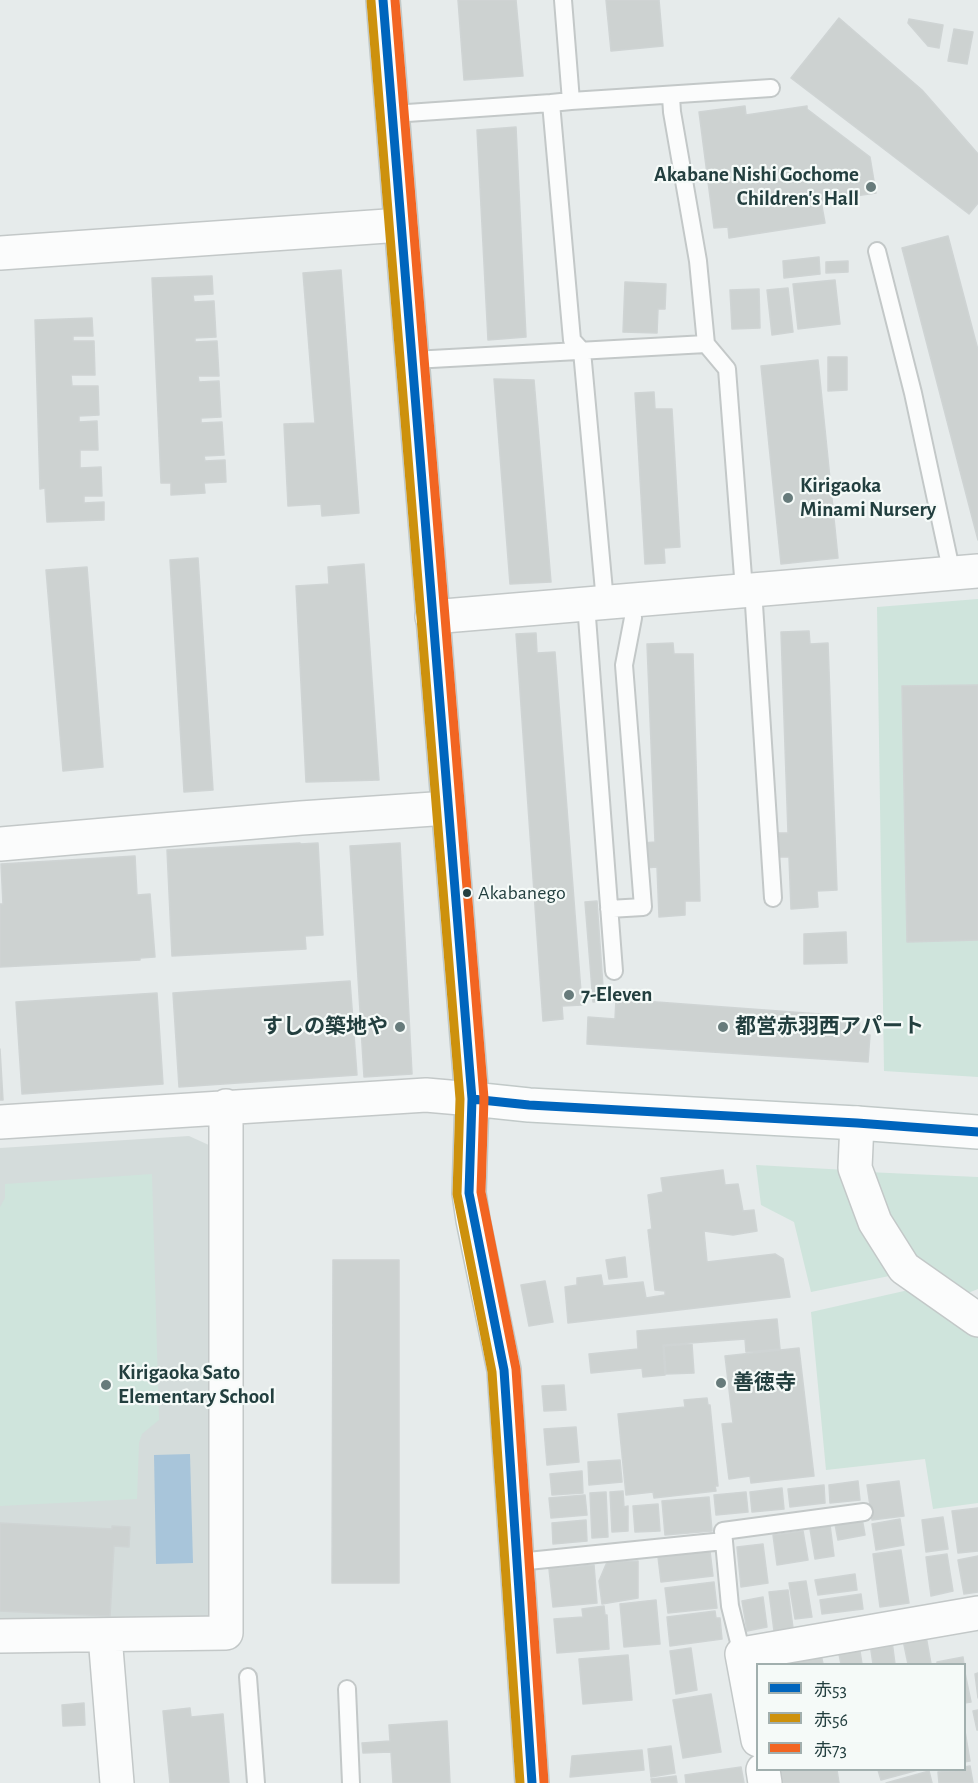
<!DOCTYPE html>
<html>
<head>
<meta charset="utf-8">
<style>
	body { margin:0 }
	#map { position:relative; width:978px; height:1783px; overflow:hidden; background:#e6ebeb; font-family:"Alegreya Sans","Noto Sans JP",sans-serif }
	canvas { display:block }
	.legend { position:absolute; left:756px; top:1663px; width:210px; height:108px; box-sizing:border-box; background:#f5faf8; border:2px solid #a1afae; margin:0; padding:8px 10px; list-style:none; font-size:18px; color:#233f3f }
	.legend li { display:flex; align-items:center; gap:12px; height:30px }
	.legend b { width:30px; border:2px solid #a1afae }
</style>
</head>
<body>
<div id="map">
<canvas width="978" height="1783"></canvas>
<ul class="legend">
<li><b style="height:8px;background:#0065bd"></b>赤53</li>
<li><b style="height:8px;background:#cd910d"></b>赤56</li>
<li><b style="height:8px;background:#f26522"></b>赤73</li>
</ul>
</div>
<script>
const ctx = document.querySelector('canvas').getContext('2d');
ctx.lineJoin = 'round';
function paint(path, color) {
  ctx.fillStyle = color;
  ctx.fill(path, 'evenodd');
}
function trace(path, color, width, dash) {
  ctx.strokeStyle = color;
  ctx.lineWidth = width;
  ctx.lineCap = dash ? 'butt' : 'round';
  ctx.setLineDash(dash || []);
  ctx.stroke(path);
}
function label(font, color, halo, rows, align = 'center') {
  ctx.font = font + ' "Alegreya Sans","Noto Sans JP",sans-serif';
  ctx.lineWidth = 4.5;
  ctx.setLineDash([]);
  ctx.textBaseline = 'middle';
  ctx.strokeStyle = halo;
  ctx.fillStyle = color;
  for (const [text, x, y, turn = 0] of rows) {
    ctx.save();
    ctx.translate(x, y);
    ctx.rotate((+turn || 0) * Math.PI / 180);
    ctx.textAlign = isNaN(turn) ? turn : align;
    if (halo) ctx.strokeText(text, 0, 0);
    ctx.fillText(text, 0, 0);
    ctx.restore();
  }
}
paint(new Path2D(`
	M189 1136 211 1146 213 1622 0 1624V1148Z`), '#d4dcdb');
paint(new Path2D(`
	M978 599V1077L884 1071 877 607Z
	M756 1165 847 1170 899 1274 811 1292 794 1222 761 1205Z
	M867 1172 978 1177V1289L963 1295 913 1263Z
	M152 1174 159 1420 142 1434 139 1443 137 1499 0 1506V1207L5 1198V1184Z
	M913 1289 978 1334V1503L933 1509 925 1459 826 1470 811 1312Z`), '#cfe4dc');
paint(new Path2D(`
	M190 1454 193 1563 156 1564 154 1455Z`), '#a8c5da');
const building = new Path2D(`
	M458 0H516L523 76 464 80Z
	M606 0H659L663 46 611 51Z
	M839 18 922 90 978 154V203L969 214 791 78Z
	M909 19 943 25 939 48 928 46 908 23Z
	M954 29 973 32 967 64 948 61Z
	M745 106 746 115 807 106V109L870 157 876 193 821 201 825 223 729 238 728 227 714 228 699 112Z
	M516 127 526 337 488 340 477 130Z
	M948 236 978 350V540L902 248Z
	M819 257 820 274 784 278 783 261Z
	M848 261V272L826 273V262Z
	M341 270 359 513 322 516 321 504 288 506 284 424 315 423 303 273Z
	M212 276 213 294 193 295 194 302 214 301 216 337 195 338V342L217 341 219 376H198L199 382 219 381 221 417 201 418V423L222 422 224 455 204 456 205 461 225 460 226 482 204 483 205 493 171 495V483H161L152 278Z
	M835 280 840 324 798 329 793 284Z
	M625 282 666 284 665 309H658L657 333 623 332Z
	M788 288 793 332 772 335 767 290Z
	M759 289 760 328 732 329 730 290Z
	M92 318 93 336H73V341H94L95 375H71L72 386H98L99 415 79 416V422L97 421 98 450H80V468L101 467 102 496H84V503L104 502V520L47 522 45 488 40 489 35 320Z
	M828 357H847V390L828 391Z
	M818 360 838 558 781 564 761 366Z
	M494 379 534 380 551 582 510 584Z
	M654 392 655 409H672L680 547 664 548 665 563 645 564 635 393Z
	M198 558 213 790 184 792 170 560Z
	M364 564 379 780 306 782 296 586 329 584 328 567Z
	M87 567 103 767 63 771 46 570Z
	M809 631 810 644 828 643 837 890 817 891 818 907 791 909 789 857H779L778 833H788L781 632Z
	M536 633 537 653 555 652 582 1005 562 1006 563 1019 543 1021 516 634Z
	M673 643 674 654H693L700 901H685V915L659 917 657 867 644 868 643 843 655 842 647 644Z
	M978 685V940L907 942 902 686Z
	M300 843V844L318 843 323 935 305 936 306 949 172 956 167 850Z
	M400 843 412 1074 364 1077 350 846Z
	M135 856 137 895 150 894 155 957 140 958V960L0 967V904H3L1 864Z
	M597 901 604 1001 593 1002 585 902Z
	M846 932 847 963 804 964V934Z
	M350 981 357 1075 179 1087 173 993Z
	M157 993 163 1084 22 1094 16 1002Z
	M616 999 860 1017 859 1034 870 1035 868 1062 587 1044 588 1017 615 1019Z
	M0 1049 3 1100H0Z
	M723 1170 725 1185 738 1184 743 1211 754 1210 757 1231 733 1235 704 1231 707 1262 775 1254 783 1259 790 1297 568 1323 565 1287 577 1285V1278L601 1275 603 1286 643 1282 646 1298 665 1295V1291L655 1290 648 1230 652 1229 648 1195 663 1192 661 1178Z
	M625 1257 627 1277 609 1279 606 1260Z
	M333 1260H399V1583H332Z
	M545 1281 553 1322 529 1326 521 1285Z
	M777 1319 780 1349 746 1352 745 1339 663 1345 665 1375 643 1377 642 1368 591 1373 589 1354 638 1349 637 1331Z
	M692 1344 694 1373 666 1374 664 1346Z
	M799 1348 814 1476 751 1483 750 1476 729 1479 722 1424 733 1423 725 1356Z
	M564 1385 566 1410 544 1411 542 1386Z
	M707 1398 708 1405H710L718 1486H715L716 1491 654 1498 653 1492 626 1495 618 1414 685 1407 684 1400Z
	M576 1427 579 1462 547 1465 544 1429Z
	M620 1460 622 1482 589 1485 588 1462Z
	M582 1471 583 1493 552 1495 550 1474Z
	M858 1481 860 1500 830 1503 829 1485Z
	M899 1481 904 1516 872 1520 867 1485Z
	M824 1485 825 1503 790 1507 788 1489Z
	M782 1488 784 1509 752 1512 750 1492Z
	M623 1491 624 1507 628 1506V1531L612 1532 610 1492Z
	M606 1492 608 1537 592 1538 590 1493Z
	M746 1492 748 1512 716 1515 714 1495Z
	M585 1495 587 1515 551 1518 549 1498Z
	M709 1497 712 1531 665 1535 662 1501Z
	M658 1504 660 1531 635 1532 633 1506Z
	M978 1508V1551L958 1553 952 1511Z
	M943 1517 948 1549 926 1552 922 1520Z
	M862 1518 865 1535 838 1540 835 1524Z
	M900 1519 904 1545 876 1550 872 1524Z
	M586 1520 587 1541 553 1544 552 1523Z
	M0 1523 112 1529V1526L130 1527 129 1547 114 1546 110 1616 0 1611Z
	M830 1525 834 1556 815 1559 810 1529Z
	M803 1531 808 1560 777 1565 773 1535Z
	M763 1544 768 1583 741 1587 737 1547Z
	M901 1550 909 1603 880 1607 873 1554Z
	M710 1551 713 1576 661 1582 658 1557Z
	M947 1554 953 1591 931 1596 926 1557Z
	M978 1556V1592L964 1594 958 1560Z
	M638 1561V1598L602 1604 599 1581 607 1562Z
	M594 1565 597 1603 553 1607 549 1569Z
	M855 1574 857 1590 818 1595 815 1580Z
	M806 1581 812 1617 795 1619 789 1583Z
	M714 1582 717 1608 668 1613 665 1588Z
	M788 1590 793 1628 774 1631 769 1592Z
	M861 1594 863 1609 822 1614 820 1600Z
	M763 1597 767 1627 747 1631 742 1601Z
	M656 1600 660 1644 624 1647 620 1604Z
	M604 1606 605 1615H607L609 1649 557 1653 554 1619 583 1617 582 1609Z
	M715 1611 716 1618H720L722 1639 670 1646 667 1617Z
	M926 1636 931 1664H908L903 1640Z
	M892 1641 895 1664H873L870 1644Z
	M859 1645 862 1664H841L838 1649Z
	M691 1648 697 1690 676 1694 670 1651Z
	M820 1649 823 1664H770Z
	M628 1655 632 1700 583 1704 579 1659Z
	M963 1657 964 1664H937V1662Z
	M964 1668 971 1702 964 1703Z
	M978 1673V1698L975 1674Z
	M711 1694 721 1752 683 1758 673 1700Z
	M84 1703 85 1725 63 1726 62 1705Z
	M190 1708 191 1717 223 1714 229 1783H170L163 1711Z
	M978 1710V1730H977L973 1711Z
	M447 1721 450 1783H393L391 1752 363 1753 362 1743 390 1741 389 1725Z
	M964 1725 970 1761 964 1762Z
	M671 1746 675 1773 651 1777 648 1749Z
	M642 1750 644 1770 570 1777 572 1756Z
	M970 1766 973 1783H939L938 1772 964 1770V1767Z
	M741 1767 744 1783H686L685 1775Z
	M781 1770H837L839 1783H783Z
	M878 1770H918L881 1780Z
	M929 1771 932 1783H886Z
	M676 1776 677 1783H652L651 1779Z`);
paint(building, '#cdd2d1');
trace(building, '#cfd4d4', 1.5);
const service = new Path2D(`
	M563 0 571 101 551 103 572 340 582 351 605 602
	M671 96 672 112 698 261 706 344 727 369 744 590
	M571 101 771 88
	M393 114 551 103
	M877 251 913 393 952 574
	M413 360 706 344
	M753 589 773 898
	M586 604 614 971
	M609 909 643 907 624 665 633 618 631 600
	M518 1562 724 1541
	M742 1654 730 1606 723 1531 864 1512
	M248 1677 256 1783
	M347 1689 351 1783`);
const minor = new Path2D(`
	M0 253 401 225
	M432 617 978 571
	M0 844 301 818 448 808
	M0 1122 426 1095 472 1099
	M857 1123 855 1168 875 1222 904 1268 978 1320
	M0 1636 226 1633V1106
	M105 1636 117 1783
	M758 1740 742 1654 978 1613
	M763 1770 765 1783`);
const secondary = new Path2D(`
	M383 0 472 1099 469 1193 473 1220 504 1370 532 1783
	M472 1099 529 1105 857 1123 978 1132`);
trace(service, '#c3c8c8', 20);
trace(minor, '#c3c8c8', 36);
trace(secondary, '#c1c9c8', 36);
trace(service, '#fbfcfc', 16);
trace(minor, '#fbfcfc', 33);
trace(secondary, '#fbfcfc', 33);
trace(new Path2D(`
	M383 0 472 1099 469 1193 504 1370 532 1783
	M472 1099 529 1105 857 1123 978 1132`), '#0065bd', 9);
trace(new Path2D(`
	M371 1 460 1099 457 1194 492 1372 520 1783`), '#cd910d', 9);
trace(new Path2D(`
	M395 0 484 1098 481 1192 516 1369 544 1782`), '#f26522', 9);
for (const [x, y, r, color] of [
	[871,187,6,"#677b7b"],
	[788,498,6,"#677b7b"],
	[467,893,5,"#233f3f"],
	[569,995,6,"#677b7b"],
	[400,1027,6,"#677b7b"],
	[723,1027,6,"#677b7b"],
	[721,1383,6,"#677b7b"],
	[106,1385,6,"#677b7b"]
]) {
  const dot = new Path2D();
  dot.arc(x, y, r, 0, 2 * Math.PI);
  ctx.fillStyle = color;
  ctx.fill(dot);
  trace(dot, '#f5faf8', 2);
}
label('20px', '#233f3f', '#f5faf8', [
	["Akabanego",478,893]
], 'left');
label('bold 21px', '#233f3f', '#f5faf8', [
	["Akabane Nishi Gochome",859,175,"right"],
	["Children's Hall",859,199,"right"],
	["Kirigaoka",800,486],
	["Minami Nursery",800,510],
	["7-Eleven",581,995],
	["すしの築地や",388,1027,"right"],
	["都営赤羽西アパート",735,1027],
	["Kirigaoka Sato",118,1373],
	["Elementary School",118,1397],
	["善徳寺",733,1383]
], 'left');
</script>
</body>
</html>
